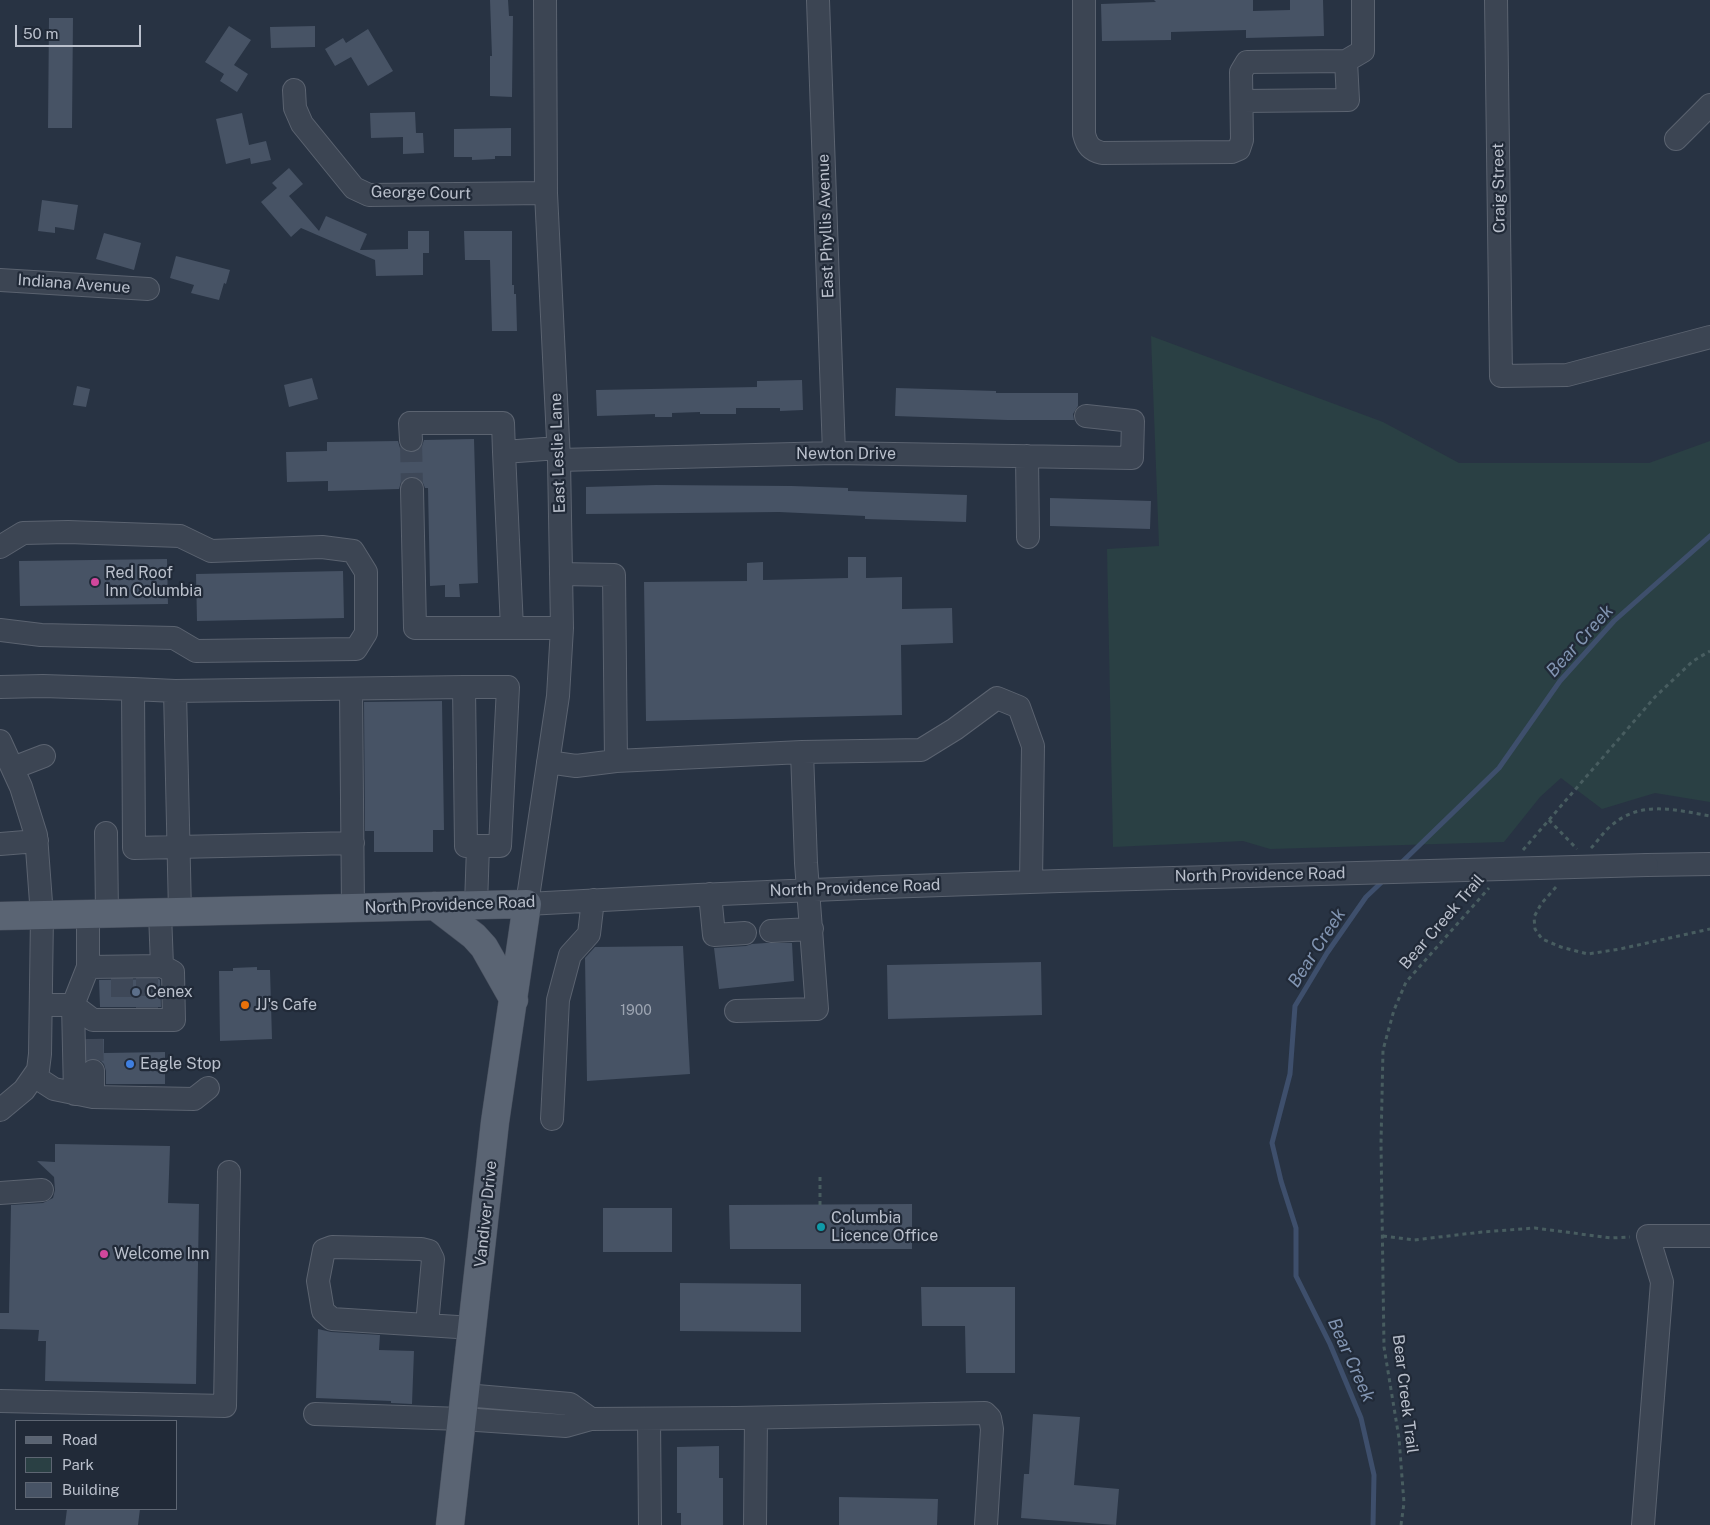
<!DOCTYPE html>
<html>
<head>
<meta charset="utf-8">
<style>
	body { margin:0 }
	#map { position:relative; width:1710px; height:1525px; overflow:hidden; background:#283343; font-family:"Public Sans",sans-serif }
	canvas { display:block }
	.legend { position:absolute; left:15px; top:1420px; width:162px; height:90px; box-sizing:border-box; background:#212a38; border:1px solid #5e6673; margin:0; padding:6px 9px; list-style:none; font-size:15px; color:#bac0cc }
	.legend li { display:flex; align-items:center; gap:10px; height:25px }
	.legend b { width:25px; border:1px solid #5e6673 }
	.scale { position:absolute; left:15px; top:25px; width:126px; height:22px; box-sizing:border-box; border:2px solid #bac0cc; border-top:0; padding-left:6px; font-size:15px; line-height:18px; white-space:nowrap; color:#bac0cc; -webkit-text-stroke:4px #212a38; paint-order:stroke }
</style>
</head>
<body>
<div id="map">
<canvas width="1710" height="1525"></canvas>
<ul class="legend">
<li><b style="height:6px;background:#5a6473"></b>Road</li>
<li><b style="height:14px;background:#2a4044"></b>Park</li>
<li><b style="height:14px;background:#475365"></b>Building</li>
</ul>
<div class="scale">50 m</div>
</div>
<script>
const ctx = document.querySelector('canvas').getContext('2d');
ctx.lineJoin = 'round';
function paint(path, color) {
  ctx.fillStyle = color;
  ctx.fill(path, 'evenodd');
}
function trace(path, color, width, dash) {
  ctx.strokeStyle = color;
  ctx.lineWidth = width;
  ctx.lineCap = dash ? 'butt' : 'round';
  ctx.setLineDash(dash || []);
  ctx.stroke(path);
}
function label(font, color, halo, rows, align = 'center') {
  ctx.font = font + ' "Public Sans",sans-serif';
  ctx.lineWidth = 4.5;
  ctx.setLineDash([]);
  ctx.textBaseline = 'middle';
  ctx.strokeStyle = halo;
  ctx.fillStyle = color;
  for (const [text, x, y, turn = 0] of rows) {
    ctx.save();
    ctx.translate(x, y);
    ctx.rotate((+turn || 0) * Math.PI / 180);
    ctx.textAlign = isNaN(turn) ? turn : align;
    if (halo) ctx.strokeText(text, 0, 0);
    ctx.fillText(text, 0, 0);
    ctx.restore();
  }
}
paint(new Path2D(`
	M1151 336 1383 422 1459 463H1649L1710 441V802L1655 793 1602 809 1561 778 1540 797 1504 842 1270 849 1243 841 1113 847 1107 549 1159 546Z`), '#2a4044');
trace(new Path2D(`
	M1400 864 1499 768 1560 681 1614 621 1710 536
	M1373 1525 1374 1475 1361 1418 1330 1344 1296 1276V1228L1281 1181 1272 1143 1290 1074 1295 1006 1327 953 1366 897 1385 879`), '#3e4f6c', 5);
paint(new Path2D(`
	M490 0H508L509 16H513L512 97 490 96V56H492Z
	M1154 0H1253V11L1290 10V0H1323L1324 36 1246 38V30L1171 32V40L1102 41 1101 4 1156 2Z
	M49 18H73L72 128H48Z
	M229 26 251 40 234 65 248 74 237 92 220 81 224 74 205 62Z
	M315 26V47L271 48 270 27Z
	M368 29 393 71 368 86 351 57 335 66 325 49 343 38 346 43Z
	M415 112 416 133H423L424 153 403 154V137L371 138 370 113Z
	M242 113 249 145 266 141 271 160 251 164 250 158 226 164 216 119Z
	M511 128V156H495V159L472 160V157H454V129Z
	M289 168 303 184 289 196 319 231 326 216 367 234 360 250 408 249V231H429V253H423V275L376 276 375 260 301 228 291 237 261 202 277 188 272 183Z
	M42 200 78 205 74 230 55 227V233L38 231Z
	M464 231H512V285H514V294H516L517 331H492L490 260H465Z
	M104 233 141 243 134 270 96 259Z
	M176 256 230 270 226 284 224 283 219 300 191 293 194 285 170 278Z
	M312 378 318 399 289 407 284 385Z
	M802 380 803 410 780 411V408H736V414H700V412L672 413V417H655V414L597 416 596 390 757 387V381Z
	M77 386 90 389 86 407 73 405Z
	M896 388 996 391V393H1078V406L1073 414 1074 420H1007L895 416Z
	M474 439 478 583 459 584 460 597H445V585L430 586 428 488H425L423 483 419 478 412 476 406 478 401 482 399 489 328 491V481L287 482 286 452 327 451V442L398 441 400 448 405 451 411 453 419 451 422 446 424 440Z
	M656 485 792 486 848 488V491L967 495 966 522 865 519V516L779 512 586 514V487Z
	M1050 498 1151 501 1150 529 1050 526Z
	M848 557H866V578L902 577V609L952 608 953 643 901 645 902 715 646 721 644 582 747 581V563L763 562V580L848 578Z
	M167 559 168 604 20 606 19 561Z
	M343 571 344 618 197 621 196 574Z
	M442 701 444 830H433V852H374V831H365L364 702Z
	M766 943H792L794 981 719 989 714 948 746 946 752 944Z
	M683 946 690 1074 587 1081 585 958 595 947Z
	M1041 962 1042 1015 888 1019 887 965Z
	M257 967V970H270L272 1039 220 1041 219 971H233V968Z
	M159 979 160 980 161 1007H100L99 980Z
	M87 1039H104V1053L165 1052V1084H106V1071L104 1064 99 1059 93 1058 87 1059Z
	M55 1144 170 1146 168 1203 199 1204 196 1384 45 1381 46 1341H38L39 1330 0 1329V1313H9L11 1205 43 1203 53 1198 55 1190 54 1177 37 1161 55 1162Z
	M912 1204V1249H730L729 1205Z
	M603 1208H672V1252H603Z
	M680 1283 801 1284V1332L680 1331Z
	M921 1287H1015V1373H966L965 1326H922Z
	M318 1329 331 1332 380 1335 379 1350 414 1351 412 1404 391 1403V1401L316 1398Z
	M1033 1414 1080 1417 1074 1485 1119 1489 1116 1525 1021 1518 1024 1474H1029Z
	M719 1446V1478H723V1525H681V1513H677V1447Z
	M839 1497 938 1499 937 1525H839Z
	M67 1509H140L138 1525H65Z`), '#475365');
trace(new Path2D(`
	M411 440 412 489
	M147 974V1010
	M122 975V1011
	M92 1039 93 1071`), '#3e4858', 22, [22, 11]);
const minor = new Path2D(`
	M545 0 546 193 559 460 562 628 558 696 527 904C755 891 983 882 1212 877
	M818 0 834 453
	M1084 0V134C1087 146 1091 150 1102 153L1232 152 1239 149 1242 140 1241 72 1247 62 1346 61 1363 51V0
	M1496 0 1501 376 1567 375 1710 337
	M294 90 295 108 302 124 354 188 369 195 546 193
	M1242 101 1348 100 1346 61
	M1676 139 1710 105
	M0 280 148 289
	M411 440 410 423H503L504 452
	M558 448 504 452 512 628H562
	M1027 456 1028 537
	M559 460 834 453 1132 458 1133 421 1086 416
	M412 489 415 628H512
	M0 547 23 533 68 532 180 536 211 551 322 547 353 551 366 572V633L356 649 196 651 174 638 41 635 0 630
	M561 574 614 575 616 761 802 752 921 750 955 729 997 698 1019 707 1033 746 1031 881
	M0 687 43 686 133 689 134 848 353 843
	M133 689 175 691
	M351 690 353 908
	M0 741 21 787 36 835 42 916 40 1054 38 1070 24 1090 0 1110
	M548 762 576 766 616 761
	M13 768 44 756
	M106 833 107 914
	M0 844 37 841
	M1647 865 1710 864
	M710 894 714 935 745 933
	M476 905 478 846H500L508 687H464L466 846H478
	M180 913 175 691 464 687
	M771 931 812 929
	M88 967 162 966
	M41 1005H73L93 1020H174L173 972 162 966 160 913
	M736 1011 817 1009 806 863 802 752
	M34 1076 54 1089 93 1097 194 1099 208 1088
	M75 1094 73 1005 88 967V915
	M93 1097V1071
	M552 1119 558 1000 570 955 589 934 593 900
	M0 1193 42 1190
	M427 1325 433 1259 429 1251 421 1249 332 1247 324 1250 318 1281 323 1311 332 1319 473 1328
	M465 1395 570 1404 591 1419
	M0 1401 225 1406 229 1172
	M315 1414 462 1419 566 1426 591 1419 736 1418 985 1413 990 1418 992 1429 986 1525
	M649 1419 650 1525
	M755 1525 756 1418
	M1643 1525 1662 1282 1648 1236H1710`);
const major = new Path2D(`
	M435 906 474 936 484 947 514 1000
	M0 916 527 904 495 1122 450 1525`);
trace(minor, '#5b6370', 24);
trace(major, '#464e5c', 29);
trace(new Path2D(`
	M1549 820 1577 849
	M1591 848C1598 841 1604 831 1612 825 1641 800 1676 810 1710 816
	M1523 850 1655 697 1693 661 1710 651
	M1556 887 1541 904 1534 917 1535 929 1542 939 1561 947 1588 954 1620 949 1710 929
	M820 1205V1175
	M1383 1236 1414 1240 1482 1232 1535 1228 1611 1238 1630 1237
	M1401 1525 1404 1503 1399 1438 1384 1347 1381 1143 1383 1050 1394 1010 1406 982 1489 888`), '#485d60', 3, [4, 4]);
trace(minor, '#3c4553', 22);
trace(major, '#5a6473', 28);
const minorBridge = new Path2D(`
	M1212 877 1647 865`);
trace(minorBridge, '#5b6370', 24, []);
trace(minorBridge, '#3c4553', 22);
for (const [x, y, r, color] of [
	[95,582,5,"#d1479c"],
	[136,992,5,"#5c6f8a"],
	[245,1005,5,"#e8710a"],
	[130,1064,5,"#3f7fe0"],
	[821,1227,5,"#0f9aa8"],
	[104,1254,5,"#d1479c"]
]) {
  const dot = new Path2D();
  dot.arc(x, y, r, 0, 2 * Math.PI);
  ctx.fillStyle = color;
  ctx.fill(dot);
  trace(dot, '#212a38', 2);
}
label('14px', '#9da5b2', null, [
	["1900",636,1011]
]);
label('16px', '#bac0cc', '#212a38', [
	["Craig Street",1499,188,-91],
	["George Court",421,193,1],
	["East Phyllis Avenue",826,226,-92],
	["Indiana Avenue",74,284,4],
	["East Leslie Lane",558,453,-92],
	["Newton Drive",846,454],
	["North Providence Road",1260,875,-1],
	["North Providence Road",855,888,-2],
	["North Providence Road",450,905,-2],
	["Bear Creek Trail",1442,922,-49],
	["Vandiver Drive",486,1214,-84],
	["Bear Creek Trail",1405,1394,83]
]);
label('16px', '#bac0cc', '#212a38', [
	["Red Roof",105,573],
	["Inn Columbia",105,591],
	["Cenex",146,992],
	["JJ's Cafe",255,1005],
	["Eagle Stop",140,1064],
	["Columbia",831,1218],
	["Licence Office",831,1236],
	["Welcome Inn",114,1254]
], 'left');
label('italic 18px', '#8295b2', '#212a38', [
	["Bear Creek",1580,641,-48],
	["Bear Creek",1317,948,-57],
	["Bear Creek",1351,1360,66]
]);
</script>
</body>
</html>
